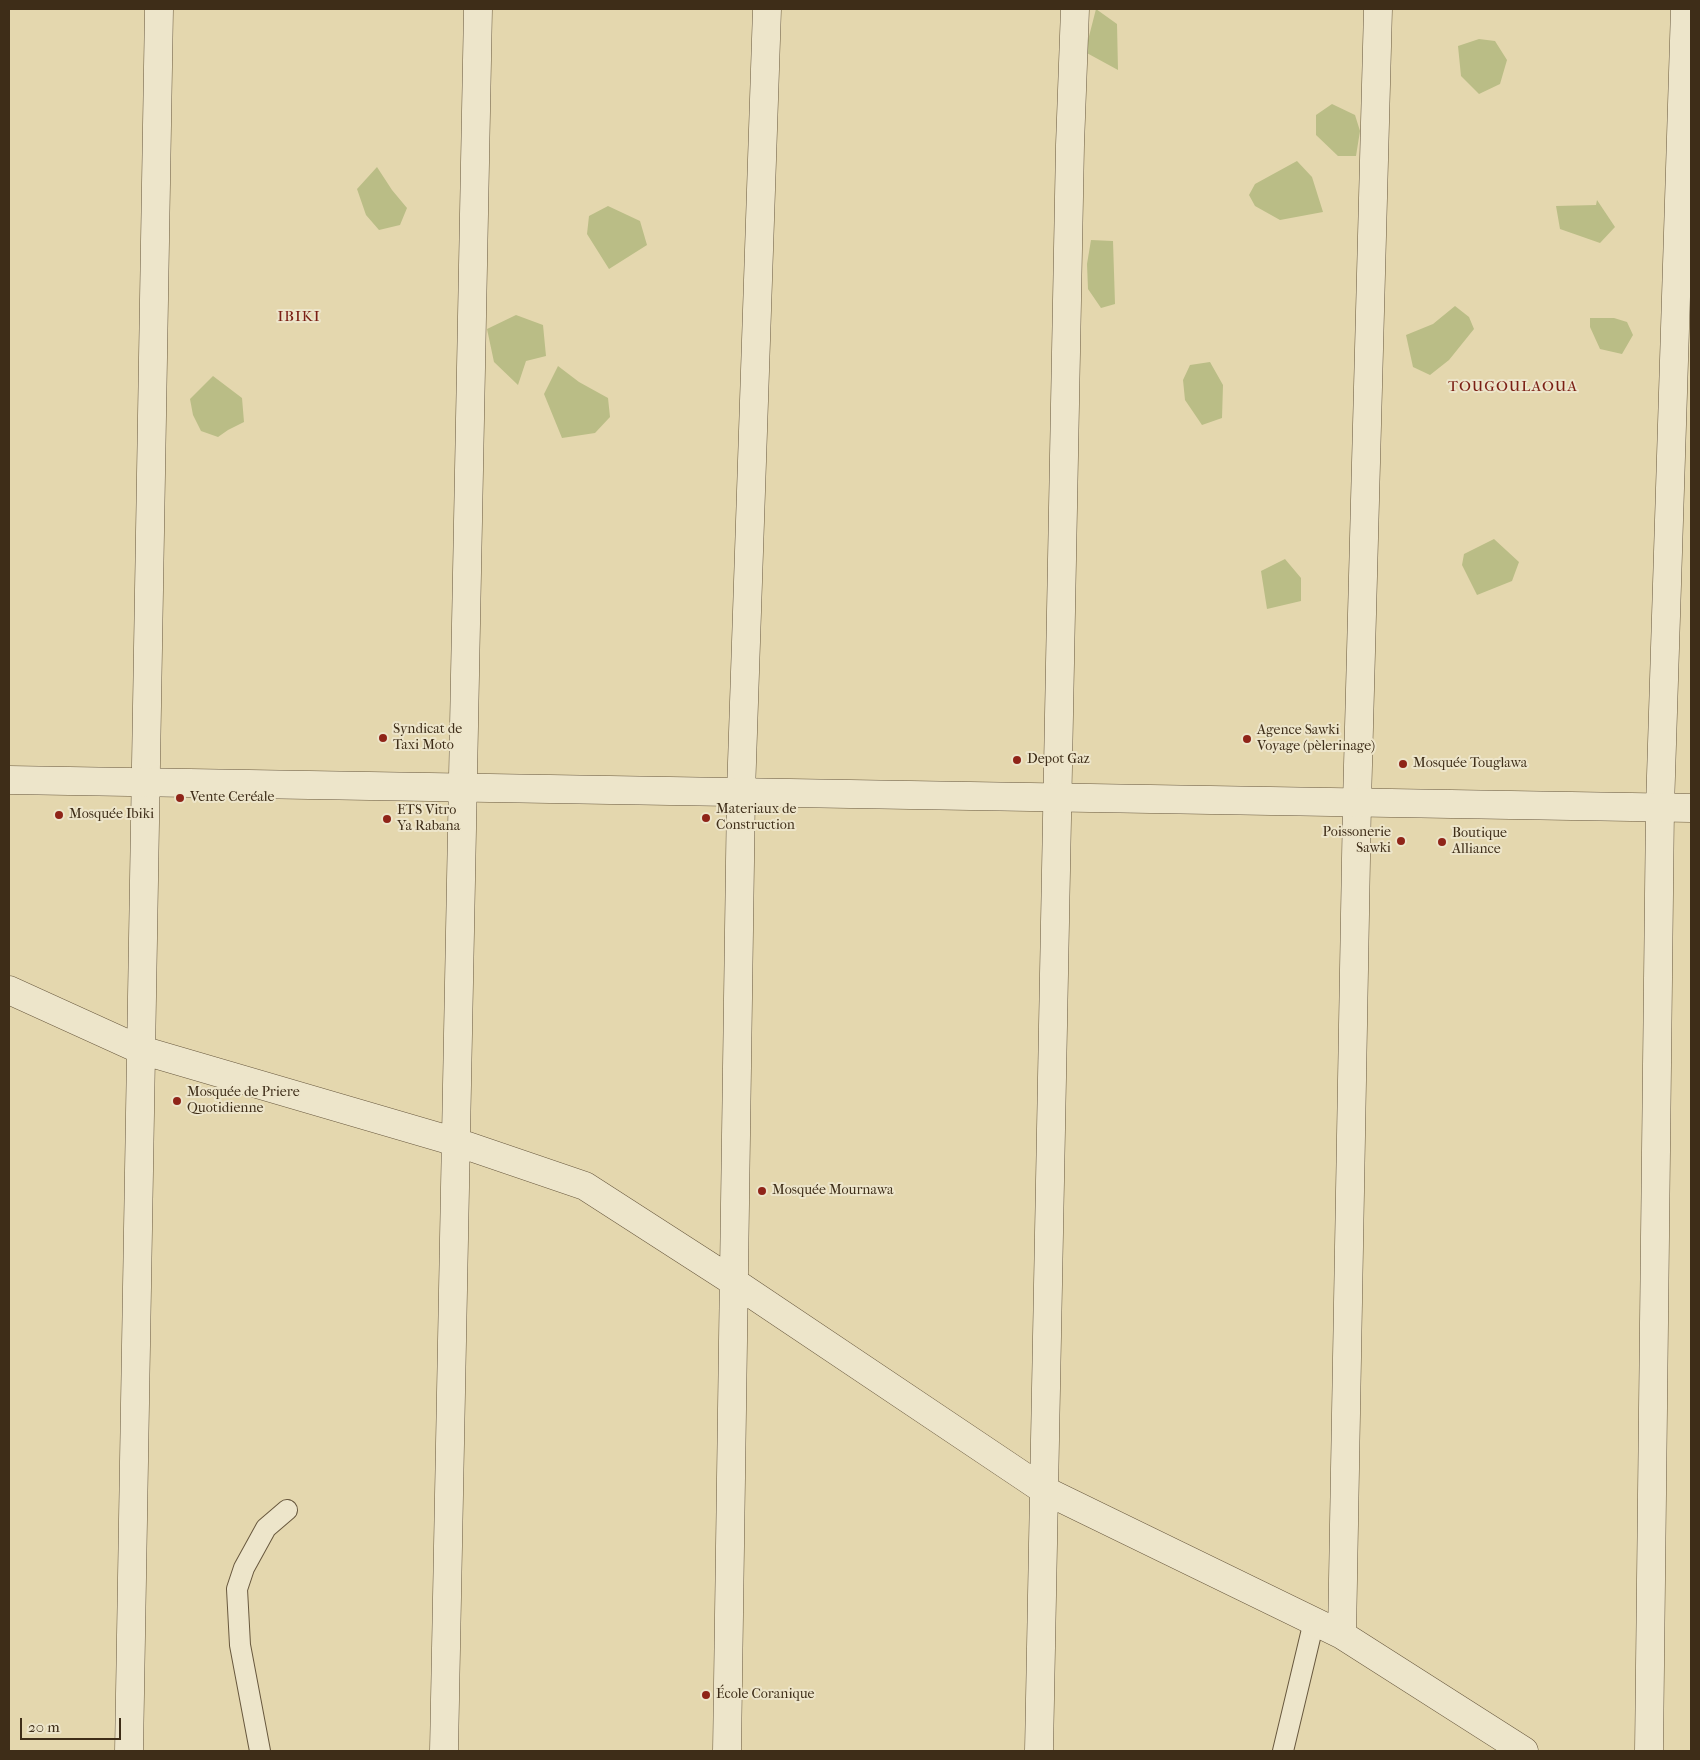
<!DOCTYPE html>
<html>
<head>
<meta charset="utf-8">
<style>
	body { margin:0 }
	#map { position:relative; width:1700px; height:1760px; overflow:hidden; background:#e4d7ae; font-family:"IM FELL French Canon",serif }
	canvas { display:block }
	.frame { position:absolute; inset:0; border:10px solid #3e2d18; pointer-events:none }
	.scale { position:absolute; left:20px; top:1718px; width:101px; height:22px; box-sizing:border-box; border:2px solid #3e2d18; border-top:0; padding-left:6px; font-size:15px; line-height:18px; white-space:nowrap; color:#3e2d18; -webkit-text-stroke:4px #ede5ca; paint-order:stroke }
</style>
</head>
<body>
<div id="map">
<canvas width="1700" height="1760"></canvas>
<div class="frame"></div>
<div class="scale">20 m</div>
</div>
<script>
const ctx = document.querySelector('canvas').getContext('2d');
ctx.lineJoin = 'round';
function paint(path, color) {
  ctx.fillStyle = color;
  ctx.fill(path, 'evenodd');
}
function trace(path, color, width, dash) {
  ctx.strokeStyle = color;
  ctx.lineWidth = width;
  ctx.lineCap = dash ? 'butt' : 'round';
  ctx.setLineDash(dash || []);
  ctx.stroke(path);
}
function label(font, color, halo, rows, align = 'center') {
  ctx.font = font + ' "IM FELL French Canon",serif';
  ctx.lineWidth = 4;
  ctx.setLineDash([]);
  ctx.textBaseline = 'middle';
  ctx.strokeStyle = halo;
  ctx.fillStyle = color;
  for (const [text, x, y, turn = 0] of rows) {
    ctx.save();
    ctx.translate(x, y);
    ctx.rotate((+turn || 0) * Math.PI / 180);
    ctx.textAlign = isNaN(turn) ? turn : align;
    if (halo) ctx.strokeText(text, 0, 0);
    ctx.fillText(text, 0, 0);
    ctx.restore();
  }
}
paint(new Path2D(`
	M1096 9 1117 24 1118 70 1085 52Z
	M1479 39 1495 41 1507 60 1500 84 1479 94 1461 76 1458 46Z
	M1332 104 1355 115 1360 131 1356 156H1338L1316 135V115Z
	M1297 161 1312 177 1323 212 1280 220 1255 206 1249 195 1255 184Z
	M377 167 392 190 407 208 400 225 379 230 366 215 357 189Z
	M1597 200 1615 227 1600 243 1560 229 1556 206 1596 205Z
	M608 206 640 221 647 245 609 269 587 234 589 216Z
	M1091 240 1113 241 1115 304 1101 308 1088 289 1087 264Z
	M1455 306 1469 317 1474 329 1449 360 1430 375 1413 367 1406 335 1433 324Z
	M516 315 543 325 546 356 526 361 518 385 494 362 487 329Z
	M1590 318H1614L1627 322 1633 335 1622 354 1600 349 1590 327Z
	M1210 362 1223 385 1222 418 1202 425 1185 400 1183 380 1190 365Z
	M558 366 579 382 608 398 610 417 595 433 562 438 544 394Z
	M213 376 242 398 244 422 228 430 218 437 201 431 193 415 190 399Z
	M1494 539 1519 562 1512 581 1477 595 1462 565 1464 554Z
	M1285 559 1301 578V601L1267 609 1261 571Z`), '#babd86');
const service = new Path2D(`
	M260 1751 240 1645 237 1589 244 1568 266 1528 287 1510
	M1283 1751 1314 1621`);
const minor = new Path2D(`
	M9 990 141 1050 456 1142 585 1186 734 1282 1044 1490 1342 1635 1524 1751
	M1342 1635 1357 803 1378 9
	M129 1751 159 9
	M444 1751 478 9
	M727 1751 741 793 767 9
	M1039 1751 1070 145 1075 9
	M1649 1751 1660 808 1685 9`);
const tertiary = new Path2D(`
	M9 780 1691 808`);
trace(service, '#68583e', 22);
trace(minor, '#68583e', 29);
trace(tertiary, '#68583e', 29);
trace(service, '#ede5ca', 20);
trace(minor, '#ede5ca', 28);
trace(tertiary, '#ede5ca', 28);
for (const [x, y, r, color] of [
	[383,738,5,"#8f2418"],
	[1247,739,5,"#8f2418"],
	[1017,760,5,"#8f2418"],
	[1403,764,5,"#8f2418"],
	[180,798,5,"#8f2418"],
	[59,815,5,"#8f2418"],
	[706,818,5,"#8f2418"],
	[387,819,5,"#8f2418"],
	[1401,841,5,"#8f2418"],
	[1442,842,5,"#8f2418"],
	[177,1101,5,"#8f2418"],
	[762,1191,5,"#8f2418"],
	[706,1695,5,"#8f2418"]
]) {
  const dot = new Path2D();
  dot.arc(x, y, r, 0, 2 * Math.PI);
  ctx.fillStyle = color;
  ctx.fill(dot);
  trace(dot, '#ede5ca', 2);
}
label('14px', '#3e2d18', '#ede5ca', [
	["Syndicat de",393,730],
	["Taxi Moto",393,746],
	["Agence Sawki",1257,731],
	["Voyage (pèlerinage)",1257,747],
	["Depot Gaz",1027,760],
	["Mosquée Touglawa",1413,764],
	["Vente Ceréale",190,798],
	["Materiaux de",716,810],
	["Construction",716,826],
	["ETS Vitro",397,811],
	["Ya Rabana",397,827],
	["Mosquée Ibiki",69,815],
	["Poissonerie",1391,833,"right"],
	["Sawki",1391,849,"right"],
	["Boutique",1452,834],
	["Alliance",1452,850],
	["Mosquée de Priere",187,1093],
	["Quotidienne",187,1109],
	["Mosquée Mournawa",772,1191],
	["École Coranique",716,1695]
], 'left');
ctx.letterSpacing = '1px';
label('15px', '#7a1f14', '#ede5ca', [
	["IBIKI",299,317],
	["TOUGOULAOUA",1513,387]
]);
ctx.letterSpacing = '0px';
</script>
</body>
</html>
